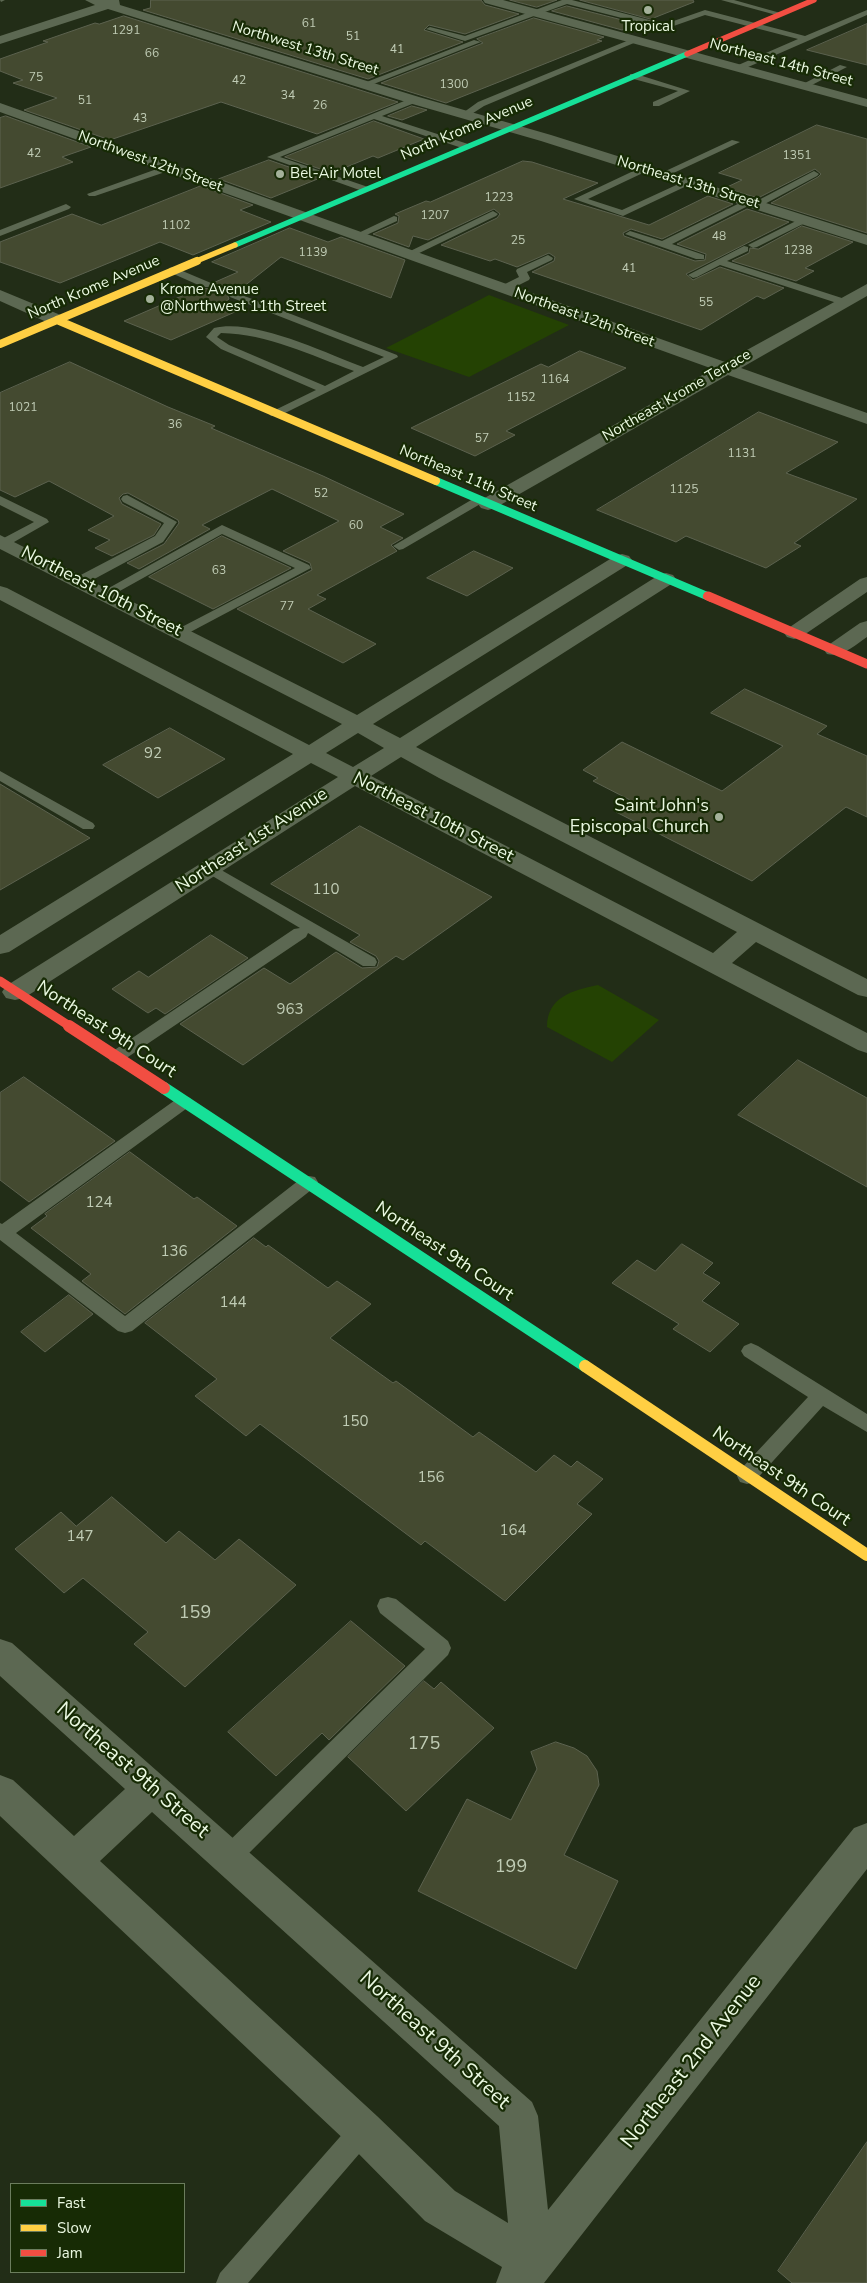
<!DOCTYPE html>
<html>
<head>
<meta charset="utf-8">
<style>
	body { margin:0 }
	#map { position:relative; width:867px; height:2283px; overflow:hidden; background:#222d17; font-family:"Nunito Sans",sans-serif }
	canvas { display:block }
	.legend { position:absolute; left:10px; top:2183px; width:175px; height:90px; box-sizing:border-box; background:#172b05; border:1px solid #6b7d5d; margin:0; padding:6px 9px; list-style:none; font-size:15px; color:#eaf8e1 }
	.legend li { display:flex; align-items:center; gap:10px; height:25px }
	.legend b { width:25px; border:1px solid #6b7d5d }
</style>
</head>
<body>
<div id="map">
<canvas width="867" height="2283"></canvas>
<ul class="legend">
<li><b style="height:6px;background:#16e098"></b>Fast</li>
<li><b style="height:6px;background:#ffcf43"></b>Slow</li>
<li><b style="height:6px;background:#f24e42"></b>Jam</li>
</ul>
</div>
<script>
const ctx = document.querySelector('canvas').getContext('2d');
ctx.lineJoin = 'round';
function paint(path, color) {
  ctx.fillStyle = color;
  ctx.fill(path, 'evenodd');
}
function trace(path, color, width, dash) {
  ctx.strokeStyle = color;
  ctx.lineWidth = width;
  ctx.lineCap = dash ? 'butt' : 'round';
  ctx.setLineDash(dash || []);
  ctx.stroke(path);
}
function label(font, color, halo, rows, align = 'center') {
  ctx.font = font + ' "Nunito Sans",sans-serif';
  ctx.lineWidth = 4.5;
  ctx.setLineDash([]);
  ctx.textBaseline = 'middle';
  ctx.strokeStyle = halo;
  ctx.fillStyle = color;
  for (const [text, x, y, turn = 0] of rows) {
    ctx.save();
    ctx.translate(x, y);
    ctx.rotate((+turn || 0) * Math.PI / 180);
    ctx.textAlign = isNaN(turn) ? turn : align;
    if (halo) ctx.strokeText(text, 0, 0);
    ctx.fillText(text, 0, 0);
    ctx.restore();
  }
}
paint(new Path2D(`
	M489 295 569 325 469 377 386 348Z
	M598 985 659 1020 612 1062 547 1027C547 997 573 990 598 985Z`), '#244203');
const building = new Path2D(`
	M151 0H481L485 5 519 14 465 34 429 25 424 30 463 42 368 79 143 10 150 8Z
	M510 0H557L537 7Z
	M580 0H693L694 2 651 19Z
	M567 6 638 24 622 30 552 11Z
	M124 16 398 102 317 134 221 102 110 140 24 110 57 98 13 83 23 80 0 71V59L48 42 43 41 95 23 99 24Z
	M534 18 604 37 597 40 602 41 446 103 381 83 483 43 477 39Z
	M867 24V65L807 50Z
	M412 106 427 110 402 120 388 116Z
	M6 116 91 147 62 157 73 162 0 188V118Z
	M374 121 424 139 378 158 373 156 332 173 285 157Z
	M817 125 867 139V233L771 203 818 177 821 174 815 169 758 198 725 188 742 180 719 173Z
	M269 160 320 178 271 198 219 179Z
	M523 161 532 162 598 183 563 199 649 225 708 196 733 204 662 239 631 229 623 233 624 236 695 261 705 260 706 254 677 244 747 209 789 222 686 274 693 280 720 267 784 288 764 299 757 296 701 330 532 272 554 261 555 257 549 253 517 267 495 259 490 261 441 245 497 218 500 214 494 209 428 240 413 236 409 247 373 234 398 223 399 216 395 214 426 201 430 202Z
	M201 186 253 205 240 210 271 222 193 255 160 242 60 283 0 262V242L72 214 101 225Z
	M802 226 853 242 805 268 814 271 796 281 732 261 749 253 750 248 758 249Z
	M290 228 328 242 341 237 405 260 391 298 281 257 238 291 233 290 227 294 229 299 225 302 244 308 171 340 124 321 200 288 211 289 214 286 213 283 238 272 212 262Z
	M580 351 626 368 506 431 515 435 475 456 411 428 541 364 548 367Z
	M70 362 168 407 215 426 211 428 323 476 404 514 380 527 403 538 391 545 397 551 317 595 326 599 308 609 376 644 343 663 237 609 312 570 310 563 283 551 339 521 272 489 202 525 210 529 139 569 127 563 164 544 179 523 178 520 128 493 123 494 119 498 122 504 161 524 154 535 112 556 95 548 110 540 88 530 114 516 49 481 15 497 0 490V393Z
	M759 412 838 442 786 473 857 499 794 543 801 546 766 568 686 536 676 542 597 510Z
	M222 536 291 568 213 609 149 577Z
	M474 551 513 568 467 596 427 578Z
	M745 689 827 726 817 734 867 756V817L846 807 752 881 616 812 632 801 593 781 598 778 583 770 622 742 722 791 783 746 711 713Z
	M170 728 225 759 158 798 103 765Z
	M0 784 90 838 0 890Z
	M360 826 492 897 403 960 396 956 243 1065 180 1024 264 968 290 984 336 952 362 968 377 967 379 961 376 956 350 942 360 935 271 884Z
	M211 935 248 958 165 1014 156 1008 148 1013 112 989 139 971 148 977Z
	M798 1060 867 1098V1187L738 1115Z
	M24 1077 115 1141 29 1202 0 1180V1093Z
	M130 1152 194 1199 197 1197 237 1226 125 1314 82 1281 91 1274 31 1228 47 1216 45 1214Z
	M254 1238 266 1247 268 1245 328 1288 337 1281 371 1304 330 1338 393 1383 396 1381 473 1437 479 1432 536 1472 554 1455 571 1467 577 1461 603 1479 577 1504 592 1514 505 1601 425 1541 421 1545 260 1424 246 1436 195 1396 217 1379 145 1323Z
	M682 1244 713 1263 703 1273 720 1283 702 1301 739 1324 710 1352 673 1329 679 1324 612 1283 637 1260 655 1271Z
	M69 1295 93 1314 45 1352 21 1332Z
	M112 1497 166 1543 179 1531 215 1560 239 1539 296 1585 185 1687 134 1644 148 1632 83 1578 64 1593 15 1549 61 1512 76 1526Z
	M351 1621 405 1666 329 1740 322 1733 276 1776 228 1732Z
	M424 1681 434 1689 441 1682 494 1728 406 1811 348 1757Z
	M556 1742 574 1748 587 1756 597 1771 599 1785 564 1855 618 1881 576 1969 418 1891 467 1799 511 1820 537 1769 531 1752Z
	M867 2142V2283H792L778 2271Z`);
paint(building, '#444a30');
trace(building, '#5c624f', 1);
paint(new Path2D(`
	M0 0H5L1 2Z
	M562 0H572L665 24 705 10 805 36 867 10V15L739 71 735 68 736 66 798 39 705 15 665 29 567 4 465 41 426 29 430 27 465 36Z
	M721 0H734L784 14 780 16Z
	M634 38 641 40 484 106 467 117 460 115 478 102Z
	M474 40 481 42 366 87 359 85Z
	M840 65 847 67 806 88 799 86Z
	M630 74H636L690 91 659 106H653V102L678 91 630 78Z
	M414 97 418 100 417 102 382 116 468 144V148H462L374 119 280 157 368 187 370 189 365 192 267 157Z
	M732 140 740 142 665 177 657 175Z
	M168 165 171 166V170L95 196H89L87 194Z
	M644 166 647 167V171L588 199 622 210 685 181H691L693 183 623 216 574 199Z
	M814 171 819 174 817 176 759 207H753L752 204 672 244 704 255V259H696L625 234 630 231 662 241 746 200H752L753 203Z
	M66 204 71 207 69 209 0 236V230Z
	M493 211 498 214 496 216 411 257H403L402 255Z
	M394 216 397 217V221L360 238 357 239 352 236Z
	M804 217 809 220 807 222 757 247 753 248 748 245Z
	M744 246 748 247V251L727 261 848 300 849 302 848 304H840L720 265 697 277 693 278 688 275Z
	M548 255 553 258 552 260 527 272 530 278 529 280 507 291H499V287L519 277 516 271 517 269Z
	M173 267 211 283 212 285 211 287H203L169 272V268Z
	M234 292 397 355 398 357 279 416H271L269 414 271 412 316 390 221 349 206 337 214 328C254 318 325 353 363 367L384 357 230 297 229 295ZM221 333C268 334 310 355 354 371L325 386 229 345 217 337Z
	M127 495 177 522 163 542 85 584H75L74 581 75 578 155 536 164 523 123 502 121 499 123 496Z
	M0 496 47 519 49 522 7 546H0V540L34 522 0 505Z
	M478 496 482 497 484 500 482 503 403 549 399 550 393 546Z
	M222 525 309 565 311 568 181 637 176 636 174 633 176 630 295 568 222 534 109 597H99L98 594Z
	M0 771 93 823 95 826 93 829H83L0 781Z
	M209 863 375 958 377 962 375 966H363L308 933 306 937 122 1061 116 1063 110 1061 108 1057 110 1053 294 929 300 928 204 871 201 868 204 865Z
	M184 1096 190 1098 193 1102 190 1106 16 1233 125 1316 303 1177 309 1176 315 1177 318 1182 315 1187 132 1331 125 1333 118 1331 0 1240V1223L2 1224 178 1098Z
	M751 1343 758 1346 867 1414V1432L823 1406 754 1482 747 1484 740 1482 737 1476 740 1470 808 1397 744 1356 741 1351 744 1346Z
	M388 1597 396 1599 448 1641 451 1648 448 1655 237 1865 229 1868 221 1865 217 1857 221 1849 425 1649 380 1613 377 1606 380 1599Z
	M363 2117 372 2121 376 2130 372 2139 248 2283H216L220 2273 354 2121Z`), '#5c6852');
paint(new Path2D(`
	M85 0H119L120 5 419 97 551 135 867 235V245L541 141 409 103 108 9 0 44V36L95 5Z
	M483 0H503L867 99V107L485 3Z
	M0 103 725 362 867 284V296L741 368 867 413V424L728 375 495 508 488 510 481 508 478 504 481 500 713 369 0 112Z
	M0 290 63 316 65 320 63 324H51L0 301Z
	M0 535 357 715 615 556 622 554 629 556 632 560 629 564 373 724 400 738 659 575 666 573 673 575 676 579 673 583 416 747 867 979V997L858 995 756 942 732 963 867 1033V1053L858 1050 355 786 24 998 15 1000 6 998 2 992 6 986 338 777 311 763 9 952 0 954V935L293 754 0 600V586L7 588 309 745 342 724 0 549ZM358 733 384 748 353 767 326 753ZM401 757 439 778 737 932 713 953 371 776Z
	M867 577V592L801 637 794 639 787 637 784 633 787 629 860 579Z
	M867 621V637C855 645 842 658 827 654L824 650 827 646 860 623Z
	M0 1639 12 1643 532 2102 538 2116 548 2210 854 1828 867 1823V1869L544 2283H496L502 2267 425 2221 349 2144 0 1816V1775L13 1780 74 1836 125 1789 0 1676ZM152 1812 499 2126 508 2223 455 2191 377 2116 100 1861Z`), '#5c6852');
trace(new Path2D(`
	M235 245 687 54`), '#16e098', 5.5);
trace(new Path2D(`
	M436 481 707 596`), '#16e098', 8);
trace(new Path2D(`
	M164 1088 585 1366`), '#16e098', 12);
trace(new Path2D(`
	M194 262 235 245`), '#ffcf43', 5.5);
trace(new Path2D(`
	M57 320 436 481
	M0 344 197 261`), '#ffcf43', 8);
trace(new Path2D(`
	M585 1366 867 1555`), '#ffcf43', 12);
trace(new Path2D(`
	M687 54 814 0`), '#f24e42', 5.5);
trace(new Path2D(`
	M707 596 711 598`), '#f24e42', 8);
trace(new Path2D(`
	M708 596 867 664
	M0 981 71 1027`), '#f24e42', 9);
trace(new Path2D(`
	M69 1026 164 1088`), '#f24e42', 12);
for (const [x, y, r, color] of [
	[648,10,5,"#a4b19a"],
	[280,174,5,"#a4b19a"],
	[150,299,5,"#a4b19a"],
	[719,817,5,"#a4b19a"]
]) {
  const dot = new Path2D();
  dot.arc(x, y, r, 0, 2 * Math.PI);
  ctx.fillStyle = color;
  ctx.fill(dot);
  trace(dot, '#172b05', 2);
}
label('12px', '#c0ccb5', null, [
	["61",309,24],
	["1291",126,31],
	["51",353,37],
	["41",397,50],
	["66",152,54],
	["75",36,78],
	["42",239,81],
	["1300",454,85],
	["34",288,96],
	["51",85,101],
	["26",320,106],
	["43",140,119],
	["42",34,154],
	["1351",797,156],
	["1223",499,198],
	["1207",435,216],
	["1102",176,226],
	["48",719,237],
	["25",518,241],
	["1238",798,251],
	["1139",313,253],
	["41",629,269],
	["55",706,303],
	["1164",555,380],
	["1152",521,398],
	["1021",23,408],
	["36",175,425],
	["57",482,439],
	["1131",742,454],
	["1125",684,490],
	["52",321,494],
	["60",356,526],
	["63",219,571],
	["77",287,607]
]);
label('15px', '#eaf8e1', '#172b05', [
	["Tropical",648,27,"center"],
	["Bel-Air Motel",290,174],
	["Krome Avenue",160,290],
	["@Northwest 11th Street",160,307]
], 'left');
label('15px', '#eaf8e1', '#172b05', [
	["Northwest 13th Street",305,49,17],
	["Northeast 14th Street",781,63,15],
	["North Krome Avenue",467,129,-23],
	["Northwest 12th Street",150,162,20],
	["Northeast 13th Street",688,183,17],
	["North Krome Avenue",94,288,-23],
	["Northeast 12th Street",584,318,20],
	["Northeast Krome Terrace",677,396,-30],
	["Northeast 11th Street",468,479,23]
]);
label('15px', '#c0ccb5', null, [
	["92",153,754],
	["110",326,890],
	["963",290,1010],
	["124",99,1203],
	["136",174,1252],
	["144",233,1303],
	["150",355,1422],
	["156",431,1478],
	["164",513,1531],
	["147",80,1537]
]);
label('18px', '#eaf8e1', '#172b05', [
	["Northeast 10th Street",101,592,27],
	["Northeast 10th Street",433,818,27],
	["Northeast 1st Avenue",252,841,-33],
	["Northeast 9th Court",106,1030,33],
	["Northeast 9th Court",444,1252,34],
	["Northeast 9th Court",781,1477,34]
]);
label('18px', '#eaf8e1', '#172b05', [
	["Saint John's",709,807],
	["Episcopal Church",709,828]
], 'right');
label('18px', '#c0ccb5', null, [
	["159",195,1614],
	["175",424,1745],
	["199",511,1868]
]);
label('21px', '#eaf8e1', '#172b05', [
	["Northeast 9th Street",132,1771,41],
	["Northeast 9th Street",434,2041,42],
	["Northeast 2nd Avenue",692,2062,-52]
]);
</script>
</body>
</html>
